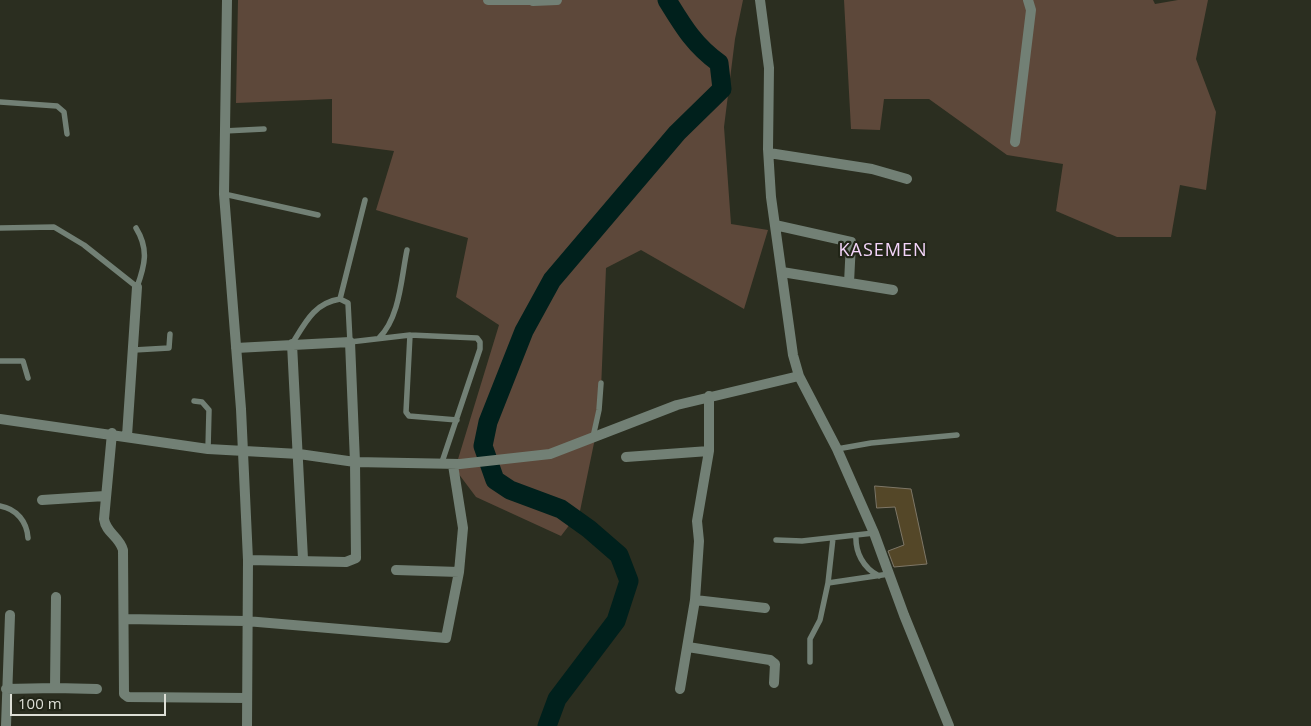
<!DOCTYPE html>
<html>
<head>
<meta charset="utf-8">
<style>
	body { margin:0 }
	#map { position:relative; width:1311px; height:726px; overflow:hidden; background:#2b2e20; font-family:"Open Sans",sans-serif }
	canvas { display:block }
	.scale { position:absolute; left:10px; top:694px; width:156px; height:22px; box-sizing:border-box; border:2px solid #dddfd6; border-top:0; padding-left:6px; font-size:15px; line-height:18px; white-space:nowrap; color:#dddfd6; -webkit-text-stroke:4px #212517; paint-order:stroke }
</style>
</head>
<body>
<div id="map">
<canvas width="1311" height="726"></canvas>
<div class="scale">100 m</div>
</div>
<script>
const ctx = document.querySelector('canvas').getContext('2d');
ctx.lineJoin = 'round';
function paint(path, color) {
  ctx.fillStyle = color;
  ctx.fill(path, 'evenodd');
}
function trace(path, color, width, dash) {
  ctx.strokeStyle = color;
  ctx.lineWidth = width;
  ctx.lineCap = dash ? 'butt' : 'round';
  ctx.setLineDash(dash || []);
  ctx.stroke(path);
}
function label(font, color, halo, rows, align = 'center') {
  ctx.font = font + ' "Open Sans",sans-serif';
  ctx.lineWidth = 4.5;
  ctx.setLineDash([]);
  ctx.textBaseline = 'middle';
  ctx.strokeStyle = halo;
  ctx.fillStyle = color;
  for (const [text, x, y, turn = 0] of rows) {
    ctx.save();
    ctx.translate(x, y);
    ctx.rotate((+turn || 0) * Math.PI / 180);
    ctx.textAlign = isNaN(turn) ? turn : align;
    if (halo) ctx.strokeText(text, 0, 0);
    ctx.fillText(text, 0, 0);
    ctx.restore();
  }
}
paint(new Path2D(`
	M238 0H743L735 39 724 127 731 224 768 230 744 309 641 250 606 268 600 414 580 511 561 536 476 497 455 469 499 325 456 297 468 238 376 210 394 151 332 143V99L236 103Z
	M844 0H1153L1155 4 1178 0H1208L1196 59 1216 112 1206 190 1180 185 1171 237H1117L1056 211 1063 164 1007 155 929 99H884L880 130 851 129Z`), '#5d483a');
trace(new Path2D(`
	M547 726 557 699 616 621 629 581 619 555 589 529 561 509 510 490 495 480 483 446 488 422 524 331 552 280 677 133 722 89 719 63C694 45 683 26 667 0`), '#00201c', 19);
const building = new Path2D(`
	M875 486 911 489 927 564 894 567 888 551 904 545 895 507 877 508Z`);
paint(building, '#544728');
trace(building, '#7e7767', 1);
trace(new Path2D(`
	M0 102 57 106 64 112 67 134
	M224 131 264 129
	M224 194 318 215
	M0 228 54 227 84 245 137 287C145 265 149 249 136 228
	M340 299 365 200
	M410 335 406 412 409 416 457 420
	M379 338C400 317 401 279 407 250
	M292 344C305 323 314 303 340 299L348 303 350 342 410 335 477 338 480 342V349L441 465
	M134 350 169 348 170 334
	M0 361H23L28 378
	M194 401 202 402 209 410 208 449
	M593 437 599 410 601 383
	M837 449 871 443 957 435
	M0 506C17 509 27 522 28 538
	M856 535C855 552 863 568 879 576
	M776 540 802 541 874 533
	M828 583 833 538
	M810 662V639L820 620 828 583 889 574`), '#728075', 5.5);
trace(new Path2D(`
	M227 0 224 194 241 409 248 560 247 726
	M488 0H532
	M760 0 769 68 768 149 771 197 793 355 799 376 837 449 874 533 904 615 949 726
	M533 1 557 0
	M1015 142 1031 10 1028 0
	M769 153 872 169 907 179
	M775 225 851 242 849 283
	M782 272 893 290
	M292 344 303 559
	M236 348 350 342 355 462 356 558 346 562 248 560
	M0 419 208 449 299 454 355 462 460 464 550 454 677 405 799 376
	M112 433 104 519C106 533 119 536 123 550L124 694 128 697 247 698
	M127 436 137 287
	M626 457 709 451
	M453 465 463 528 459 572
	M42 500 105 496
	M695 600 765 608
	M124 619 246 621 446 638 459 572 396 570
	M688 647 770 660 775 664 774 683
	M55 688 97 689
	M6 689 55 688 56 597
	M680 689 695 600 699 541 697 521 709 451V396
	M6 726 10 615`), '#728075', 10);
ctx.letterSpacing = '1px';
label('18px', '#f4d5fa', '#212517', [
	["KASEMEN",883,251]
]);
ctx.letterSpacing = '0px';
</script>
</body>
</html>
